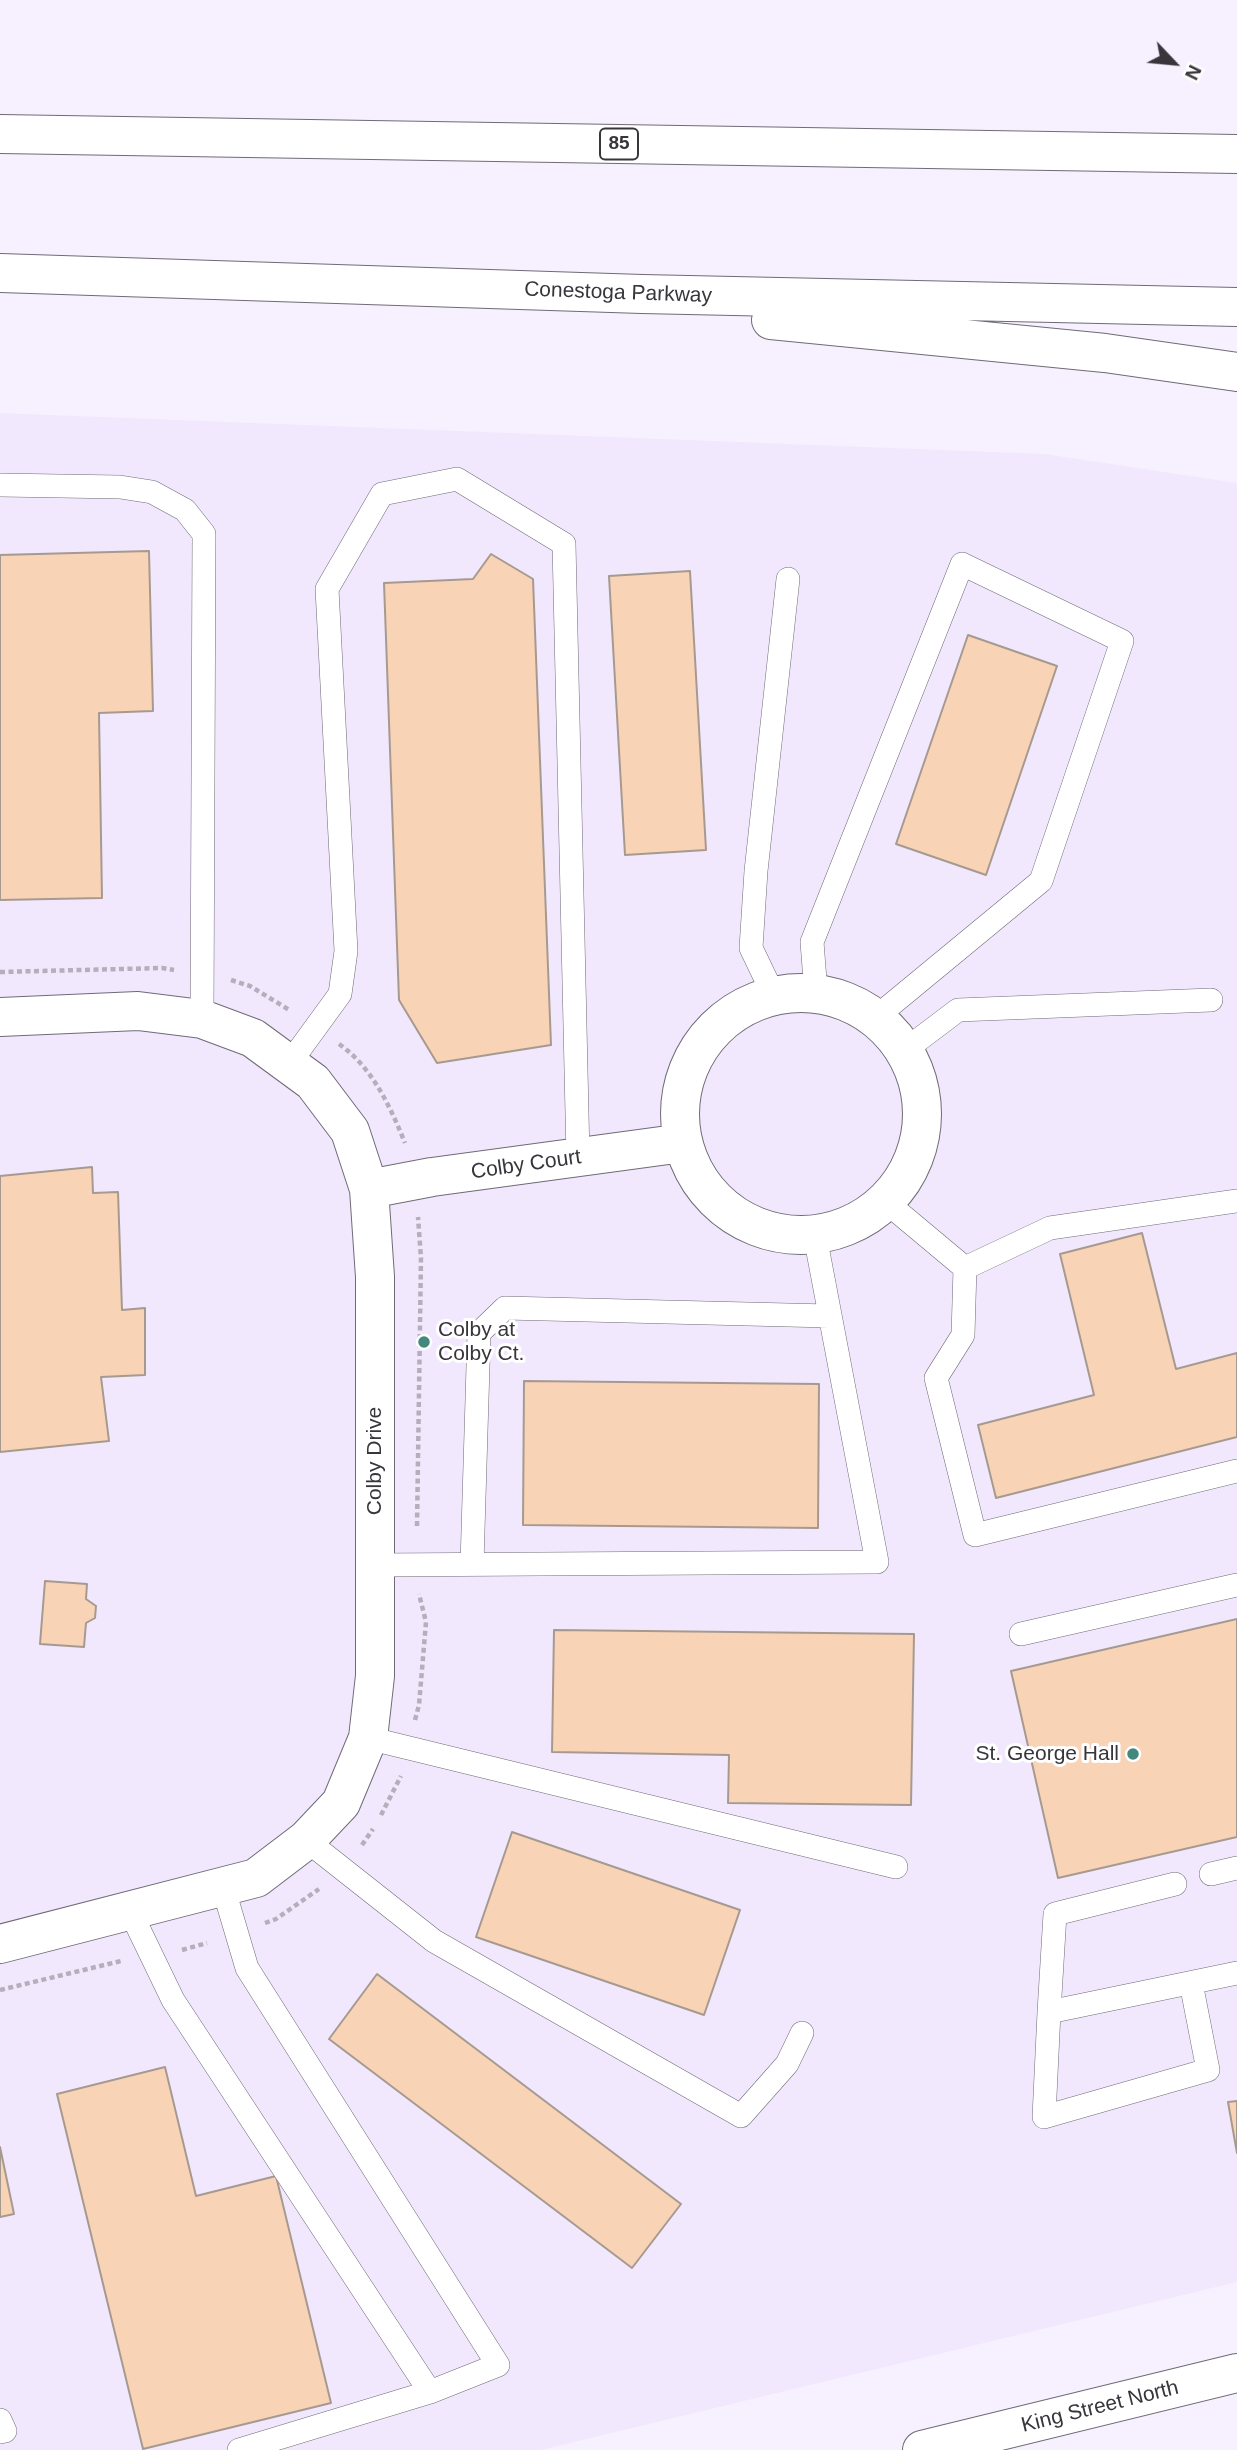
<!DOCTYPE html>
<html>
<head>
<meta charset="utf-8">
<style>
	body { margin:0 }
	#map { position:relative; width:1237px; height:2450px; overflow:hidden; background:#f7f1ff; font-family:Helvetica,sans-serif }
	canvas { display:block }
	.north { position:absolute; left:1139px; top:28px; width:70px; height:70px; -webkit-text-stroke:5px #fff; paint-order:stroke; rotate:116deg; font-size:19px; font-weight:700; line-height:28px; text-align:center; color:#38353b }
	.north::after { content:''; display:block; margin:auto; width:24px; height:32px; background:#38353b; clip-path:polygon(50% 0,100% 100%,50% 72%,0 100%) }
</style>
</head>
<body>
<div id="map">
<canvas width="1237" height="2450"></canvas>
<div class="north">N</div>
</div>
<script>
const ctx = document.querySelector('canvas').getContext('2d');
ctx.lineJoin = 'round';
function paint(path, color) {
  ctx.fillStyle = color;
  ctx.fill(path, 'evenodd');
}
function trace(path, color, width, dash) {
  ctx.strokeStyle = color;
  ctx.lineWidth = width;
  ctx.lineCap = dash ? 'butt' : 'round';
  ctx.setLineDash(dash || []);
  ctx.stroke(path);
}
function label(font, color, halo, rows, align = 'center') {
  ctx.font = font + ' Helvetica,sans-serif';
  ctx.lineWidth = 6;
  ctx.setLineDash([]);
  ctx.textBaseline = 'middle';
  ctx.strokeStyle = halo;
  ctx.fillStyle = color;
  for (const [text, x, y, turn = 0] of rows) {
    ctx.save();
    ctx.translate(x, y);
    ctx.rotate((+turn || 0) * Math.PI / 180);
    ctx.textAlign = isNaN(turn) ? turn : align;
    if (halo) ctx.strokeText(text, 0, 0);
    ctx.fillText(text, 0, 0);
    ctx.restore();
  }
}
paint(new Path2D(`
	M0 413 1045 454 1237 483V2282L541 2450H0Z`), '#f2e8fe');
const building = new Path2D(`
	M149 551 153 711 99 713 102 898 0 900V555Z
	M491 554 533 579 551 1045 437 1063 399 1000 384 583 473 579Z
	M690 571 706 850 625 855 609 576Z
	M968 635 1057 666 986 875 896 844Z
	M92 1167 93 1193 118 1192 122 1310 145 1308V1375L101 1377 109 1441 0 1452V1176Z
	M1142 1233 1176 1369 1237 1353V1437L996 1498 978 1425 1094 1395 1060 1254Z
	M524 1381 819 1384 818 1528 523 1525Z
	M45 1581 87 1584 86 1599 96 1606 95 1618 86 1623 84 1647 40 1644Z
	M1237 1619V1837L1058 1878 1011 1671Z
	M554 1630 914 1634 911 1805 728 1803 729 1755 552 1752Z
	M512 1832 740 1910 704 2015 476 1937Z
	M377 1974 681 2204 632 2268 329 2039Z
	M165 2067 196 2196 276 2176 331 2403 143 2449 57 2094Z
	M1237 2101V2153L1228 2102Z
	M0 2147 14 2214 0 2217Z`);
paint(building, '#f9d3b6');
trace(building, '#a69a90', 2);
const lane = new Path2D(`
	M0 485 120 487 152 492 185 510 204 534 202 1019
	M816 993 812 942 962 564 1122 641 1041 881 875 1018
	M774 996 751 948 756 871 788 579
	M905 1050 958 1010 1211 1000
	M289 1064 340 994 346 951 327 589 382 494 457 479 564 544 578 1157
	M886 1202 965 1268
	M965 1268 963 1335 936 1378 975 1535 1237 1471
	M965 1268 1050 1228 1237 1201
	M472 1564 479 1333 505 1308 829 1316
	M375 1565 877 1562 815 1236
	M1021 1634 1237 1585
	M368 1738 896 1867
	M306 1840 434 1941 741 2116 787 2064 802 2033
	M1211 1874 1237 1868
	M1175 1884 1055 1914 1049 2012 1237 1973
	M223 1887 247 1968 498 2365 430 2392 239 2450
	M130 1911 173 2000 430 2392
	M1049 2012 1044 2117 1208 2070 1191 1983
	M0 2420 5 2431 0 2432`);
const street = new Path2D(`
	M680 1114a121 121 0 1 1 242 0a121 121 0 1 1-242 0Z
	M0 1017 138 1011 202 1019 253 1038 313 1082 350 1131 369 1189 375 1277V1676L368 1738 341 1803 306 1840 256 1878 0 1944
	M369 1189 432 1177 683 1143`);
const secondary = new Path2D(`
	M922 2450 1237 2373`);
const highway = new Path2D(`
	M0 134 1237 154
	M0 273 642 294 1237 307
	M771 320 1105 353 1237 372`);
trace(lane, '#706a76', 24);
trace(street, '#706a76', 40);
trace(secondary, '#706a76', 40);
trace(highway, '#706a76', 40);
trace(new Path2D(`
	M0 972 162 968 174 970
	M231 980 250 986 291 1011
	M339 1044C372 1067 390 1106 405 1143
	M417 1526 421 1258 418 1217
	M415 1720 419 1705 426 1622 419 1594
	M381 1815 401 1776
	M362 1845 373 1829
	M265 1923 276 1919 319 1889
	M182 1950 207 1943
	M0 1990 121 1961`), '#b4afba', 4.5, [5, 3.5]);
trace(lane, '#fff', 23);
trace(street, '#fff', 38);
trace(secondary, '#fff', 38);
trace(highway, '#fff', 38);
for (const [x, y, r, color] of [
	[424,1342,7,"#43877d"],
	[1133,1754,7,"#43877d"]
]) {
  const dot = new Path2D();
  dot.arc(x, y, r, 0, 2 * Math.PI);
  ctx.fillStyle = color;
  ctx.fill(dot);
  trace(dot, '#fff', 2.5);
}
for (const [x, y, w] of [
	[619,144,38]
]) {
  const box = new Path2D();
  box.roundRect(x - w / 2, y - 15.5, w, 31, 5);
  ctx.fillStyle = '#fff';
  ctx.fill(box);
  trace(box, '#38353b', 2);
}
label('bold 19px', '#38353b', null, [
	["85",619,144]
]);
label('21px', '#38353b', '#fff', [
	["Conestoga Parkway",618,293,2],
	["Colby Court",526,1165,-8],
	["Colby Drive",375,1461,-90],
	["King Street North",1100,2407,-14]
]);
label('21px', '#38353b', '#fff', [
	["Colby at",438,1330],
	["Colby Ct.",438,1354],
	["St. George Hall",1119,1754,"right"]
], 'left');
</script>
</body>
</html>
